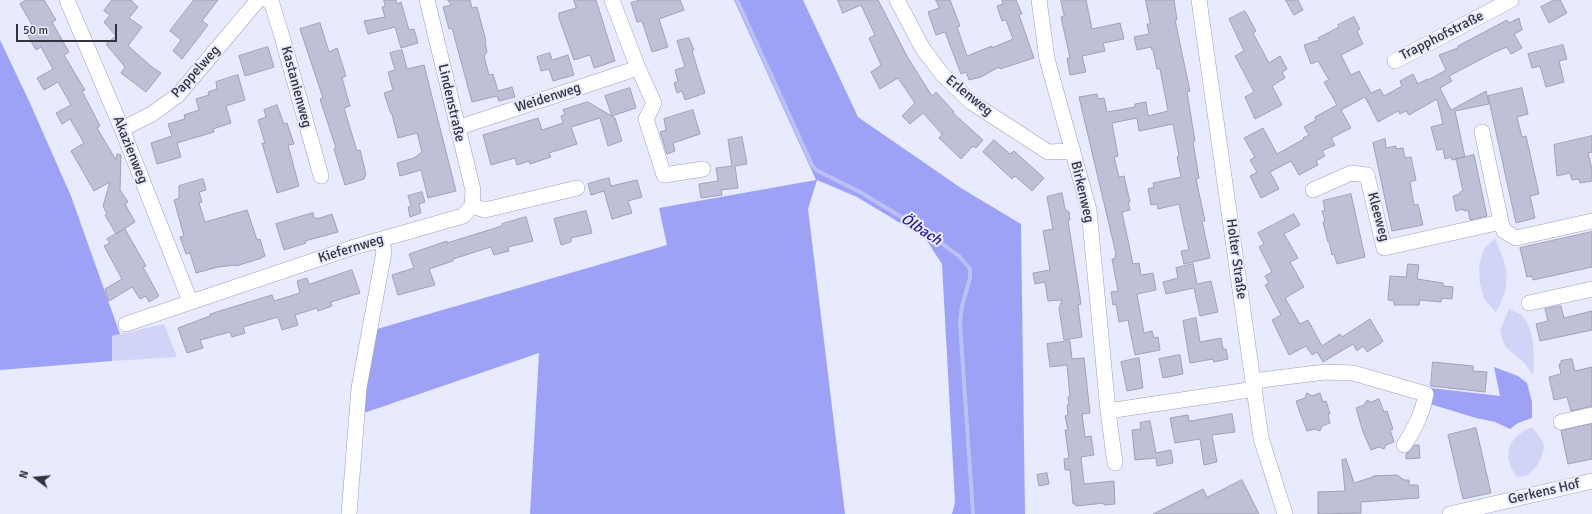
<!DOCTYPE html>
<html>
<head>
<meta charset="utf-8">
<style>
	body { margin:0 }
	#map { position:relative; width:1592px; height:514px; overflow:hidden; background:#e8eafd; font-family:Signika,sans-serif }
	canvas { display:block }
	.north { position:absolute; left:16px; top:458px; width:40px; height:40px; -webkit-text-stroke:3px #e8eafd; paint-order:stroke; rotate:286deg; font-size:11px; font-weight:700; line-height:16px; text-align:center; color:#32333c }
	.north::after { content:''; display:block; margin:auto; width:14px; height:18px; background:#32333c; clip-path:polygon(50% 0,100% 100%,50% 72%,0 100%) }
	.scale { position:absolute; left:16px; top:24px; width:101px; height:18px; box-sizing:border-box; border:2px solid #32333c; border-top:0; padding-left:5px; font-size:12px; line-height:14px; white-space:nowrap; color:#32333c; -webkit-text-stroke:3px #e8eafd; paint-order:stroke }
</style>
</head>
<body>
<div id="map">
<canvas width="1592" height="514"></canvas>
<div class="north">N</div>
<div class="scale">50 m</div>
</div>
<script>
const ctx = document.querySelector('canvas').getContext('2d');
ctx.lineJoin = 'round';
function paint(path, color) {
  ctx.fillStyle = color;
  ctx.fill(path, 'evenodd');
}
function trace(path, color, width, dash) {
  ctx.strokeStyle = color;
  ctx.lineWidth = width;
  ctx.lineCap = dash ? 'butt' : 'round';
  ctx.setLineDash(dash || []);
  ctx.stroke(path);
}
function label(font, color, halo, rows, align = 'center') {
  ctx.font = font + ' Signika,sans-serif';
  ctx.lineWidth = 4;
  ctx.setLineDash([]);
  ctx.textBaseline = 'middle';
  ctx.strokeStyle = halo;
  ctx.fillStyle = color;
  for (const [text, x, y, turn = 0] of rows) {
    ctx.save();
    ctx.translate(x, y);
    ctx.rotate((+turn || 0) * Math.PI / 180);
    ctx.textAlign = isNaN(turn) ? turn : align;
    if (halo) ctx.strokeText(text, 0, 0);
    ctx.fillText(text, 0, 0);
    ctx.restore();
  }
}
paint(new Path2D(`
	M1495 238C1497 245 1500 251 1503 258 1510 278 1506 295 1496 312L1484 299 1480 284 1479 266 1484 249Z
	M1509 309C1512 311 1517 312 1520 314 1535 325 1535 359 1533 375L1525 364 1506 347 1502 339 1500 330Z
	M164 324 177 357 112 361V336Z
	M1532 427C1536 432 1541 437 1543 443 1546 453 1537 468 1529 474 1526 476 1521 477 1517 477 1501 455 1508 437 1532 427Z`), '#d1d4f7');
paint(new Path2D(`
	M734 0H803L858 117 961 188 1021 224 1025 514H952L955 502 942 264 925 238 857 197 817 180 808 209 845 514H530L539 353 361 414 377 329 667 245 659 208 816 180Z
	M0 40 29 101 71 196 120 334 112 336V361L0 370Z
	M1494 367 1518 376 1527 383 1532 402V418L1518 423 1510 429 1495 422 1476 418 1430 404 1431 388 1500 396Z`), '#9ea2f6');
trace(new Path2D(`
	M737 0 812 165 816 170 860 192 923 230 959 256 970 269V278L962 306 960 323 973 514`), '#bcc0f3', 4);
const building = new Path2D(`
	M26 0H44L56 20 52 22 69 52 64 55 85 90 82 91 100 126 97 128 116 160 117 154 121 155 120 190 128 202 125 204 135 222 116 234 105 215 107 214 103 206 110 182 94 191 71 151 84 143 70 119 62 124 56 113 71 105 58 82 44 90 37 78 53 69 41 47 36 50 28 36 36 32 20 4Z
	M112 0H131L138 7 129 18 142 27 128 46 152 67 161 73 146 92 121 73 125 67 106 44 116 36 104 22 110 15 104 11Z
	M194 0H218L202 21 208 25 182 59 173 51 181 40 170 31Z
	M384 0H396L397 4 401 2 409 30 414 29 418 43 401 48 395 27 368 34 364 21 385 17 382 7 385 6Z
	M448 0H470L472 8 477 7 486 41 485 42 487 52 484 56 489 75 493 74 498 91 512 87 515 97 499 101 497 96 472 102 452 28 449 29 443 7 451 5Z
	M574 0H596L615 61 594 68 590 55 574 60 559 18V13L576 8Z
	M640 0H680L684 10 659 19 668 47 652 52 642 21 637 22 631 3Z
	M838 0H878L908 58 932 96 936 92 954 112 953 113 983 140 976 148 973 146 961 159 939 138 942 134 923 113 910 124 902 116 915 103 898 78 880 89 871 72 881 65 869 38 875 35 861 5 843 13Z
	M936 0H950L960 26 957 27 967 56 992 46V48L1013 39 1006 20 1002 21 997 6 1003 4 1002 0H1016L1022 14 1019 15 1034 58 1000 69 999 67 981 77 969 80 966 72 961 74 945 32 936 35 928 12 939 8Z
	M1061 0H1086L1092 29 1120 23 1124 39 1103 43 1105 51 1082 56 1086 72 1070 75 1067 58H1070L1061 17 1064 16Z
	M1146 0H1174L1177 20H1175L1190 91 1187 92 1195 141 1193 142 1199 178 1196 179 1205 221H1202L1210 258 1184 264 1181 251 1189 250 1179 204 1158 209 1157 204 1151 205 1148 189 1154 187 1153 183 1181 177 1177 157 1179 156 1173 124 1139 131 1137 118 1112 123 1118 156 1114 157 1119 177 1124 176 1130 202H1128L1130 210 1122 212 1133 264 1139 263 1141 275 1153 273 1156 290 1137 294 1144 333 1152 331 1154 338 1158 337 1160 350 1135 355 1128 320 1119 322 1116 304 1113 305 1111 292 1118 291 1112 259H1115V255L1116 254 1079 97 1097 94 1098 99 1104 98 1107 112 1135 107V104L1146 102 1148 116 1168 111 1160 69H1157L1153 50H1152L1151 47 1137 50 1134 37 1149 34 1147 24H1150Z
	M1286 0H1298L1303 10 1294 15Z
	M1554 0H1560L1567 13 1549 23 1541 7Z
	M1245 11 1256 31 1253 33 1269 63 1280 56 1287 69 1282 72 1285 78 1272 86 1282 105 1255 119 1245 97 1254 92 1235 56 1244 51 1229 19Z
	M1354 17 1360 29 1357 31 1363 44 1341 55 1351 75 1359 71 1371 93 1380 89 1384 96 1402 86 1400 81 1413 74 1418 84 1427 79 1428 80 1446 70 1439 55 1458 48V46L1507 20 1509 23 1519 18 1522 30 1514 34 1522 48 1511 54 1507 47 1493 53 1449 76 1452 81 1440 88 1451 110 1486 91 1489 104 1455 111 1465 157 1452 160 1451 157 1445 159 1443 149 1437 150 1431 127 1443 124 1437 99 1409 115 1406 111 1400 114 1398 111 1378 122 1365 97 1341 110 1351 128 1331 138 1335 145 1322 151 1325 156 1316 161 1318 165 1299 175 1291 161 1270 172 1279 189 1261 198 1250 176 1257 172 1250 160 1255 157 1244 138 1263 128 1277 154 1304 139 1303 138 1309 135 1304 127 1316 120 1315 117 1337 105 1324 82 1329 80 1318 61 1311 64 1304 45 1319 40 1318 38 1339 27 1338 25Z
	M320 23 329 52 337 48 346 76 342 78 350 106 344 108 357 151 360 150 366 174 364 179 345 185 334 149 336 148 320 99 323 98 300 29Z
	M689 38 694 50 692 51 705 93 685 100 682 91 677 93 674 83 678 81 675 70 685 67 677 41Z
	M1563 45 1567 59 1559 61 1564 82 1546 87 1540 66 1532 68 1528 54Z
	M268 47 274 67 245 76 239 56Z
	M402 50 407 69 424 65 456 191 428 198 421 170 400 176 397 163 414 158 422 152 417 133 398 138 392 114H391L384 93 393 90 388 72 395 70 390 53Z
	M550 53 552 60 568 55 574 75 553 81 549 69 541 71 537 57Z
	M238 75 245 100 226 106 231 123 213 129 214 132 177 143 181 157 157 164 151 143 172 136 168 124 185 119 184 115 199 110 196 99 209 95 208 92 217 89 216 82Z
	M630 88 636 108 612 116 605 96Z
	M1522 88 1528 114 1517 117 1522 137 1526 136 1539 194 1530 196 1535 218 1516 223 1488 96Z
	M588 102 615 118 622 141 608 146 600 118 571 127 577 144 549 153 551 157 530 164 529 161 517 165 515 158 491 165 483 135 538 118 542 130 563 123 561 116 565 114 563 110Z
	M277 105 284 124 287 123 294 144 288 145 299 186 277 193 262 143H265L258 120 266 117 264 110Z
	M693 110 700 134 673 143 675 151 667 154 660 132 666 130 664 119Z
	M1592 136V152L1588 153 1592 169V181L1580 183 1579 179 1572 180 1570 173 1557 176 1554 145Z
	M742 137 747 164 735 166 738 188 721 190 722 195 701 198 699 184 718 181 716 168 732 166 728 140Z
	M1385 139 1386 148 1396 146V149L1403 148 1405 158 1411 157 1416 180 1410 182 1414 205 1418 204 1423 225 1392 231 1373 143Z
	M994 140 1010 154 1014 151 1044 178 1032 191 1015 176 1012 179 983 152Z
	M1474 155 1487 216 1470 220 1468 210 1464 211 1463 209 1456 211 1453 196 1460 194V192L1463 191 1456 159Z
	M609 178 611 186 637 180 642 197 628 201 632 213 612 219 604 191 591 195 588 184Z
	M203 179 206 190 199 192 202 202 199 203 205 222 247 210 257 240 260 239 265 256 262 257V258L236 266V265L218 267 196 273 190 253 186 254 180 237 184 236 174 200 179 198V186Z
	M422 192 425 202 419 204 421 213 410 217 408 207 411 206 408 196Z
	M1062 193 1065 209 1069 212 1070 220H1068L1081 304 1078 305 1082 337 1064 340 1059 308 1062 300 1048 301 1045 282 1035 284 1033 273 1050 270 1043 231 1053 229 1047 197Z
	M1351 194 1365 257 1337 264 1334 254 1332 255 1329 242H1328L1323 222 1325 221 1322 211H1325L1323 201Z
	M586 211 592 233 571 238V242L561 245 554 219Z
	M313 213 314 218H317V219L332 214 338 232 305 241 306 243 284 250 276 224Z
	M1294 214 1300 225 1284 234 1298 258 1290 262 1304 287 1285 298 1300 324 1308 320 1322 346 1340 334 1342 337 1370 319 1383 341 1381 343 1367 352 1363 346 1357 351 1353 344 1323 362 1317 352 1312 355 1306 346 1289 355 1272 320 1281 315 1265 285 1269 283 1265 276 1272 272 1259 247 1264 244 1258 233Z
	M526 217 533 241 508 247 509 251 494 255 491 247 453 259V261L429 269 435 285 398 295 392 275 414 268 409 254 447 241V243L502 226V224Z
	M125 229 146 266 143 267 159 296 149 302 146 296 140 299 132 287 109 301 105 289 122 279 104 246 110 243 107 239Z
	M1592 232V267L1533 280 1532 276 1527 277 1520 248Z
	M1193 264 1197 284 1211 281 1218 312 1200 316 1194 288 1166 294 1163 282 1178 278 1176 268Z
	M1408 264 1419 265 1417 279 1443 283V286L1453 287 1452 299 1442 298 1441 302 1420 300 1419 305H1394V301L1388 300 1390 276 1406 277Z
	M352 270 360 293 331 302 332 306 318 311 317 308 295 315 298 325 282 330 278 317 243 327 245 333 232 337 230 332 200 340 203 348 187 353 178 328 210 316V314L272 295 274 301 300 293 297 281 307 278 309 284Z
	M1561 306 1564 318 1592 311V330L1540 341 1536 324 1548 321 1545 309Z
	M1196 318 1200 342 1221 338 1223 349H1226L1228 359 1214 362 1213 359 1190 363 1183 321Z
	M1070 341 1072 359 1084 358 1090 413 1082 414 1085 437 1091 436 1094 455 1081 457 1084 484 1114 481 1115 504 1104 505V503L1076 506V504H1073L1070 470H1065L1064 459 1069 458 1065 430H1068L1065 416 1068 415 1067 405H1069L1068 397H1070L1067 365 1050 367 1047 344Z
	M1180 355 1183 374 1163 378 1159 359Z
	M1139 358 1143 388 1127 391 1121 362Z
	M1572 359 1575 371 1592 367V406L1571 411 1567 397 1554 400 1549 377 1561 374 1559 364H1561V361Z
	M1433 362 1473 366V371L1487 372 1485 392 1431 386Z
	M1307 393 1312 396 1320 393 1323 402 1326 401 1330 414H1328L1330 423 1322 426 1320 431 1315 429 1307 431 1300 413 1296 401 1305 398Z
	M1379 399 1384 412 1387 411 1393 429 1390 430 1394 442 1386 445 1384 449 1379 447 1371 450 1363 432 1356 408 1364 405 1367 400 1371 402Z
	M1232 414 1235 432 1212 435 1217 462 1204 465 1200 439 1175 443 1170 418 1188 415 1189 421Z
	M1150 421 1156 453 1171 450 1173 463 1157 466 1156 458 1135 460 1132 430 1141 429 1140 423Z
	M1592 424V459L1568 464 1561 431Z
	M1476 428 1491 493 1463 499 1448 435Z
	M1415 445H1419L1420 458 1406 459V454L1411 450Z
	M1346 459 1354 483 1373 477V476L1397 475 1404 480H1409V485H1418L1419 498 1361 502V513L1318 514V492L1345 491 1342 460Z
	M1047 473 1049 484 1039 486 1037 475Z
	M1242 480 1259 514H1153L1203 489 1207 497Z`);
paint(building, '#bec0d7');
trace(building, '#9fa1b8', 1);
const minor = new Path2D(`
	M67 0 122 129 190 301
	M267 0 272 4 281 33 321 176
	M427 0 473 190 472 206
	M612 0 638 68 654 103 646 119 664 175 703 169
	M897 0 923 49 942 74 971 102 1048 152 1073 151
	M1039 0 1047 59 1089 210 1108 411 1115 463
	M1199 0 1261 438 1285 514
	M1395 61 1511 0
	M457 128 638 68
	M122 129 152 114 178 95 258 0
	M1482 132 1501 222 1504 231 1516 238 1592 221
	M1313 190 1351 173 1367 175 1384 248 1501 222
	M472 206 485 210 577 188
	M1529 303 1592 289
	M126 324 351 248 463 216 472 206
	M1253 381 1325 372 1353 373 1426 394C1423 411 1414 431 1404 445
	M1108 411 1255 389
	M1561 422 1592 415
	M349 514 359 388 384 252 381 240
	M1450 514 1592 481`);
trace(minor, '#9ea0b6', 16);
trace(minor, '#fff', 15);
label('14px', '#32333c', '#e8eafd', [
	["Trapphofstraße",1442,36,-27],
	["Pappelweg",196,72,-48],
	["Kastanienweg",296,87,75],
	["Erlenweg",969,96,39],
	["Weidenweg",548,98,-18],
	["Lindenstraße",451,103,77],
	["Akazienweg",130,150,68],
	["Birkenweg",1082,192,77],
	["Kleeweg",1378,217,75],
	["Kiefernweg",351,249,-17],
	["Holter Straße",1236,259,82],
	["Gerkens Hof",1544,492,-13]
]);
label('italic 15px', '#291878', '#e8eafd', [
	["Ölbach",921,230,33]
]);
</script>
</body>
</html>
